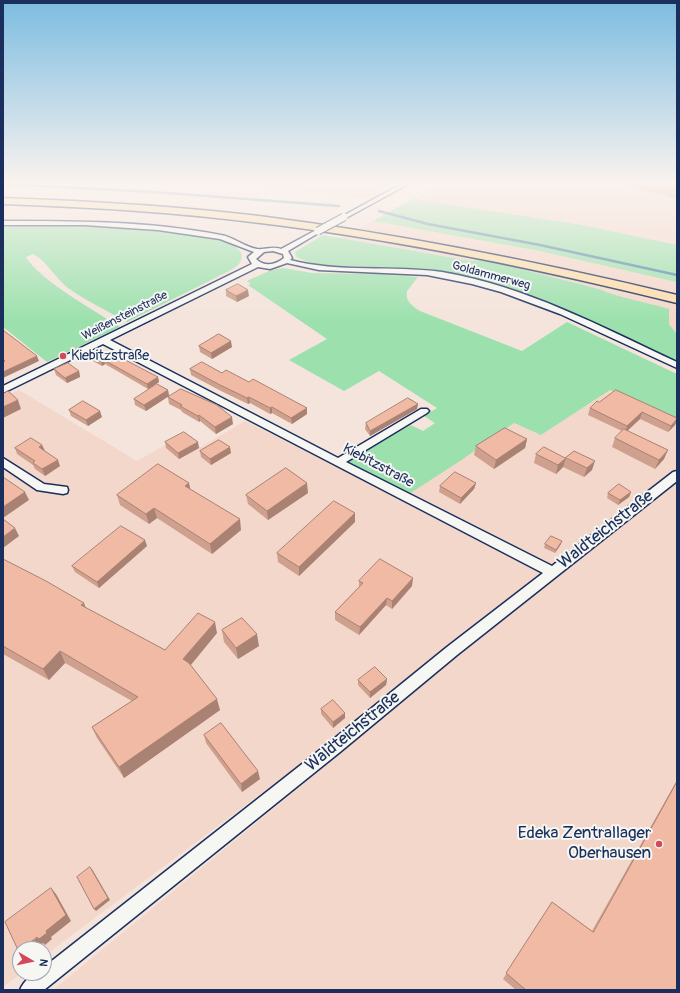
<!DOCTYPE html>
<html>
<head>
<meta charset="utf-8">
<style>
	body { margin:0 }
	#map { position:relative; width:680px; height:993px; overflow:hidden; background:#f4e4db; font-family:Pangolin,sans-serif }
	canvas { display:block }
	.frame { position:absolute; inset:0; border:4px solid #1b2f5e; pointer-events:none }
	.north { position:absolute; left:12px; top:941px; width:40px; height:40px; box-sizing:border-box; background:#f6f6f2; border:1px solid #9ea6b7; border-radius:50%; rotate:99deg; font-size:11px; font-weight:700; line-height:16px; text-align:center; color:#1b2f5e }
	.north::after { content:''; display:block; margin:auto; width:14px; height:18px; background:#d1495b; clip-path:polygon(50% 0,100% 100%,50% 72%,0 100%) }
</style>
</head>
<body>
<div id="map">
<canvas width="680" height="993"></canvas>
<div class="frame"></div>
<div class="north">N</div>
</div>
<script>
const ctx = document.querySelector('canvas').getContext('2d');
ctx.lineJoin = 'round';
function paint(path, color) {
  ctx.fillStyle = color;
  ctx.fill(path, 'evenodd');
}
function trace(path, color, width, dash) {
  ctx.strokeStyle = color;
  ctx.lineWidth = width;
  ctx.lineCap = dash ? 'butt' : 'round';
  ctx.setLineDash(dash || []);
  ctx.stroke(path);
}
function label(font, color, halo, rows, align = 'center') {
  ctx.font = font + ' Pangolin,sans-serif';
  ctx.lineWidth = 4;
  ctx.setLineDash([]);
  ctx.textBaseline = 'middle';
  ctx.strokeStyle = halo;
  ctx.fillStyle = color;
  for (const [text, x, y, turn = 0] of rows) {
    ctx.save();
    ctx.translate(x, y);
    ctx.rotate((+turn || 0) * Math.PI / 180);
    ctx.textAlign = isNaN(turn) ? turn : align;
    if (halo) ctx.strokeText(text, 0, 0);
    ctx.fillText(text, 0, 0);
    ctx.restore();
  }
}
paint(new Path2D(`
	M213 182H398L366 199Z
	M447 182H677V334L669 324 624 297 612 295 599 289 479 260 471 261 340 238Z
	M19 390 137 461 183 435 201 447 245 421 402 499 514 423 541 435 610 390 677 420V990H53L335 758 342 733 44 956V949H20V973H22L3 987V397Z`), '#f3d7cb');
paint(new Path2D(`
	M413 199 582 225 677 245V282L535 250 373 221Z
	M79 226 156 231 213 238 232 243 241 252C244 264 235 268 225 273L127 322C108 311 86 301 68 288 55 278 47 261 33 254L26 257C39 280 97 312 120 327L47 362 3 327V227Z
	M323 235 471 261 479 260 513 267 599 289C620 298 646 302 669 309V324L677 334V362C603 328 530 288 448 274 421 269 394 267 367 267 339 266 322 269 296 257L295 252Z
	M284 268 312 273 375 274 418 277 407 291C405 301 412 306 420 311L522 351 567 322 677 374V420L610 390 541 435 514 423 460 461 409 494 350 465 349 460 352 457 411 425 423 431 435 423 424 416 437 408 379 371 344 391 289 360 327 339 248 285 251 284 247 281 271 270Z`), '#9ce1ad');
trace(new Path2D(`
	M3 184 154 192 339 206
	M379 211 428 224 540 245 677 275`), '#548ba7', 2.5);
const minor = new Path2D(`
	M405 182H412L346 218 341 217Z
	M3 221C76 221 149 221 221 235 233 237 245 247 257 249 266 250 271 246 281 249L318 229 322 231 320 232 288 251 292 258 290 260C340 273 391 265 442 272 525 286 602 327 677 362V368L560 314 501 292 472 284 427 275 319 270 287 263 270 269 258 267 110 340 338 458 421 409H427L429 411 427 413 346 462 552 566 673 472 677 471V481L457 655 340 752 44 990H20C24 980 33 973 44 973V967L330 742 447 647 543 573 103 344 3 393V386L252 264 248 257 254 252 220 239 158 230 84 225H3ZM273 251 283 254 284 258C276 265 264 267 256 259L264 252Z
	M3 458 44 484 67 487 68 490 67 493 63 494 37 490 3 467Z`);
const highway = new Path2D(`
	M3 198C89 201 174 206 259 216 400 234 539 262 677 295V303C539 269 401 240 260 223 174 212 89 207 3 204Z`);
trace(minor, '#1b2f5e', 3);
trace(highway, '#1b2f5e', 3);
paint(minor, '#f6f6f2');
paint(highway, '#fbddab');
const minorBridge = new Path2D(`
	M318 231 344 217`);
trace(minorBridge, '#1b2f5e', 9, []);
trace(minorBridge, '#f6f6f2', 7);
paint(new Path2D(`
	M611 182H677V199Z
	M226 290 249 296 237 302 226 296Z
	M199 346 232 347 212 359 200 352Z
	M89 355 158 377 159 382 148 389 105 364 102 366 91 360Z
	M54 369 79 371 80 377 67 383 56 375Z
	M190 369 222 373 249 382 307 408V414L292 424 272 413 270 414 250 403 248 404 221 391 191 375Z
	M168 390 169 396 146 411 135 405 134 399Z
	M168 397 233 424 216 434 200 421 199 422 182 412 181 410 169 404Z
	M599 402 677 418V421L675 425 668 432 640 419 627 431 664 459 655 469 612 447 615 438 622 431 588 415 590 408Z
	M418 404 417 409 370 436 365 429 366 423Z
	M69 410 102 417 88 426 71 416Z
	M527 439 525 448 494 469 474 455 476 446Z
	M165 442 199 448 179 459 166 448Z
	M42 445 45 451 60 466 45 476 35 469 33 465 17 454 15 448Z
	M200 451 231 453 211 465 201 457Z
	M536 454 565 458 592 470 584 477 563 467 556 474 534 463Z
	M189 483 190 489 241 530 212 554 157 518 149 524 120 505 117 495Z
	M476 483 474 489 460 504 439 492 440 486Z
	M631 492 629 497 618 505 607 498 608 493Z
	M308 493 268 520 248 504 246 495Z
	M355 522 299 576 278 562 277 553Z
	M545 544H561L555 553 544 548Z
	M147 546 99 588 75 572 72 566Z
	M3 559 86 608 165 650 217 633 190 665 220 710 124 778 97 738 92 727 132 701 65 663 49 680 3 654Z
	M359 581 412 586 392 609 386 605 359 635 335 620V612L359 587Z
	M222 630 259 646 238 659 224 642Z
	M387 679 386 685 370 698 358 685V680Z
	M321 709 345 713V718L333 728 321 714Z
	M204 735 260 779 242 792 206 743Z
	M677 780V990H516L503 979 552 902 592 931Z`), '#cfa08e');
paint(new Path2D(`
	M248 290 249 296 237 302 236 296Z
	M231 341 232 347 212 359 211 353Z
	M37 356 39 361 3 378V372Z
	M110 356 104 360 105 364 102 366 101 361Z
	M79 371 80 377 67 383 65 378Z
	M158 377 159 382 148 389 147 384Z
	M168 390 169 396 146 411 144 405Z
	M249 397 250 403 248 404 247 398Z
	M18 400 21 409 3 418V407Z
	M418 404 417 409 370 436V431Z
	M272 407V413L270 414V408Z
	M307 408V414L292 424 291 418Z
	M100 411 102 417 88 426 86 420Z
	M642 412 640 419 625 433 627 426Z
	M199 415 200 421 199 422 198 416Z
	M232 417 233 424 216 434 215 427Z
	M677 419 675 425 668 432 671 426Z
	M527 439 525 448 494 469 496 460Z
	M198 442 199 448 179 459 178 453Z
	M42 445 45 451 39 447Z
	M230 447 231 453 211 465 210 459Z
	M668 450 664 459 655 469 659 460Z
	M566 458 563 467 556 474 558 465Z
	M58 460 60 466 45 476 42 469Z
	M595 461 592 470 584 477 587 468Z
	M189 483 191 493 185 486Z
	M307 483 308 493 268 520 267 511Z
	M476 483 474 489 460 504 461 498Z
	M25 492 29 500 3 518V507Z
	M631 492 629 497 618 505 620 500Z
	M154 508 157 518 149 524 146 514Z
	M355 513V522L299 576V567Z
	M240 519 241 530 212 554 210 544Z
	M15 528 19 536 3 548V537Z
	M145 540 147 546 99 588 97 582Z
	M562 541 561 544 555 553 556 550Z
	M413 578 412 586 392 609V601Z
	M387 598 386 605 359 635 360 627Z
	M84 603 88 614 81 605Z
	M215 622 217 633 186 671 183 659Z
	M257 634 259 646 238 659 236 648Z
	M60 651 65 663 49 680 43 669Z
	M387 679 386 685 370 698V692Z
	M217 699 220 710 124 778 119 767Z
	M345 713V718L333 728V722Z
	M258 771 260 779 242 792 241 784Z
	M92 869 110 900 96 911 94 909Z
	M51 888 56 894 71 921 51 937 52 939 45 945 43 943 36 949H22L46 931Z`), '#a98274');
const building = new Path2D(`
	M651 182H677V189Z
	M238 284 248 290 236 296 226 290Z
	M3 331V330L37 356 3 372V362L5 361 3 359Z
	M219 334 231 341 211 353 199 346Z
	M100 349 111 355 114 354 158 377 147 384 104 360 110 356 101 361 89 355Z
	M202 362 222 373 226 370 249 382 253 379 307 408 291 418 272 407 270 408 249 397 247 398 220 385 190 369Z
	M68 363 79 371 65 378 54 369Z
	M157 384 168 390 144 405 134 399Z
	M181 389 217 405 232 417 215 427 199 415 198 416 180 406 182 405 168 397Z
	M616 390 677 418V419L671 426 642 412 627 426 590 408 597 401 599 402Z
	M8 391 18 400 3 407V394Z
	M408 398 418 404 370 431 366 423Z
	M83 401 100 411 86 420 69 410Z
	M505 428 527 439 496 460 476 446Z
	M624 429 668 450 659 460 615 438Z
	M184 432 198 442 178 453 165 442Z
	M31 438 42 445 39 447 58 460 42 469 33 463 35 461 15 448Z
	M219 440 230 447 210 459 200 451Z
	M544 447 565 458 574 451 595 461 587 468 566 458 558 465 536 454Z
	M158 464 189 483 185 486 240 519 210 544 154 508 146 514 117 495Z
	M286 468 307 483 267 511 246 495Z
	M455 472 476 483 461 498 440 486Z
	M3 477 25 492 3 507Z
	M619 484 631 492 620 500 608 493Z
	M334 501 355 513 299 567 277 553Z
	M3 519 15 528 3 537Z
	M121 526 145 540 97 582 72 566Z
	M551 536 562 541 556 550 545 544Z
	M3 559 46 581 84 603 81 605 165 650 198 613 215 622 183 659 189 663 217 699 119 767 92 727 138 697 60 651 43 669 3 646Z
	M380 559 413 578 392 601 387 598 360 627 335 612 363 583 359 581Z
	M242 618 257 634 236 648 222 630Z
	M375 667 387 679 370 692 358 680Z
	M333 700 345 713 333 722 321 709Z
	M221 723 258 771 241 784 204 735Z
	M677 782V990H526L506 973 552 902 593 932Z
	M90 867 108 898 94 909 77 877Z
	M51 888 66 915 46 931 47 933 39 939 37 937 22 949H20V951L19 952 5 922Z`);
paint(building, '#f1baa5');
trace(building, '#a98274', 1);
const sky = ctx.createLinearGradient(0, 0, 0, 321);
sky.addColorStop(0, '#7cbce1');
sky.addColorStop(0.57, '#faf3ef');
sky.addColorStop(1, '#faf3ef00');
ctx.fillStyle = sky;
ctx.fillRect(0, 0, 680, 321);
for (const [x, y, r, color] of [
	[63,356,4,"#d1495b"],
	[659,844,4,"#d1495b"]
]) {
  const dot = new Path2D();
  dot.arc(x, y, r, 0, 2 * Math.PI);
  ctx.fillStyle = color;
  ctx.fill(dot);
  trace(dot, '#f6f6f2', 1.5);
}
label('12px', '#1b2f5e', '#f6f6f2', [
	["Goldammerweg",491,276,15],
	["Weißensteinstraße",125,316,-27]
]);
label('14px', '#1b2f5e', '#f6f6f2', [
	["Kiebitzstraße",71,356]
], 'left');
label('14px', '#1b2f5e', '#f6f6f2', [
	["Kiebitzstraße",378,466,28]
]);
label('17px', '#1b2f5e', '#f6f6f2', [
	["Waldteichstraße",606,530,-38],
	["Waldteichstraße",353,732,-39]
]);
label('17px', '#1b2f5e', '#f6f6f2', [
	["Edeka Zentrallager",651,834],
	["Oberhausen",651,854]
], 'right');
</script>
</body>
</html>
